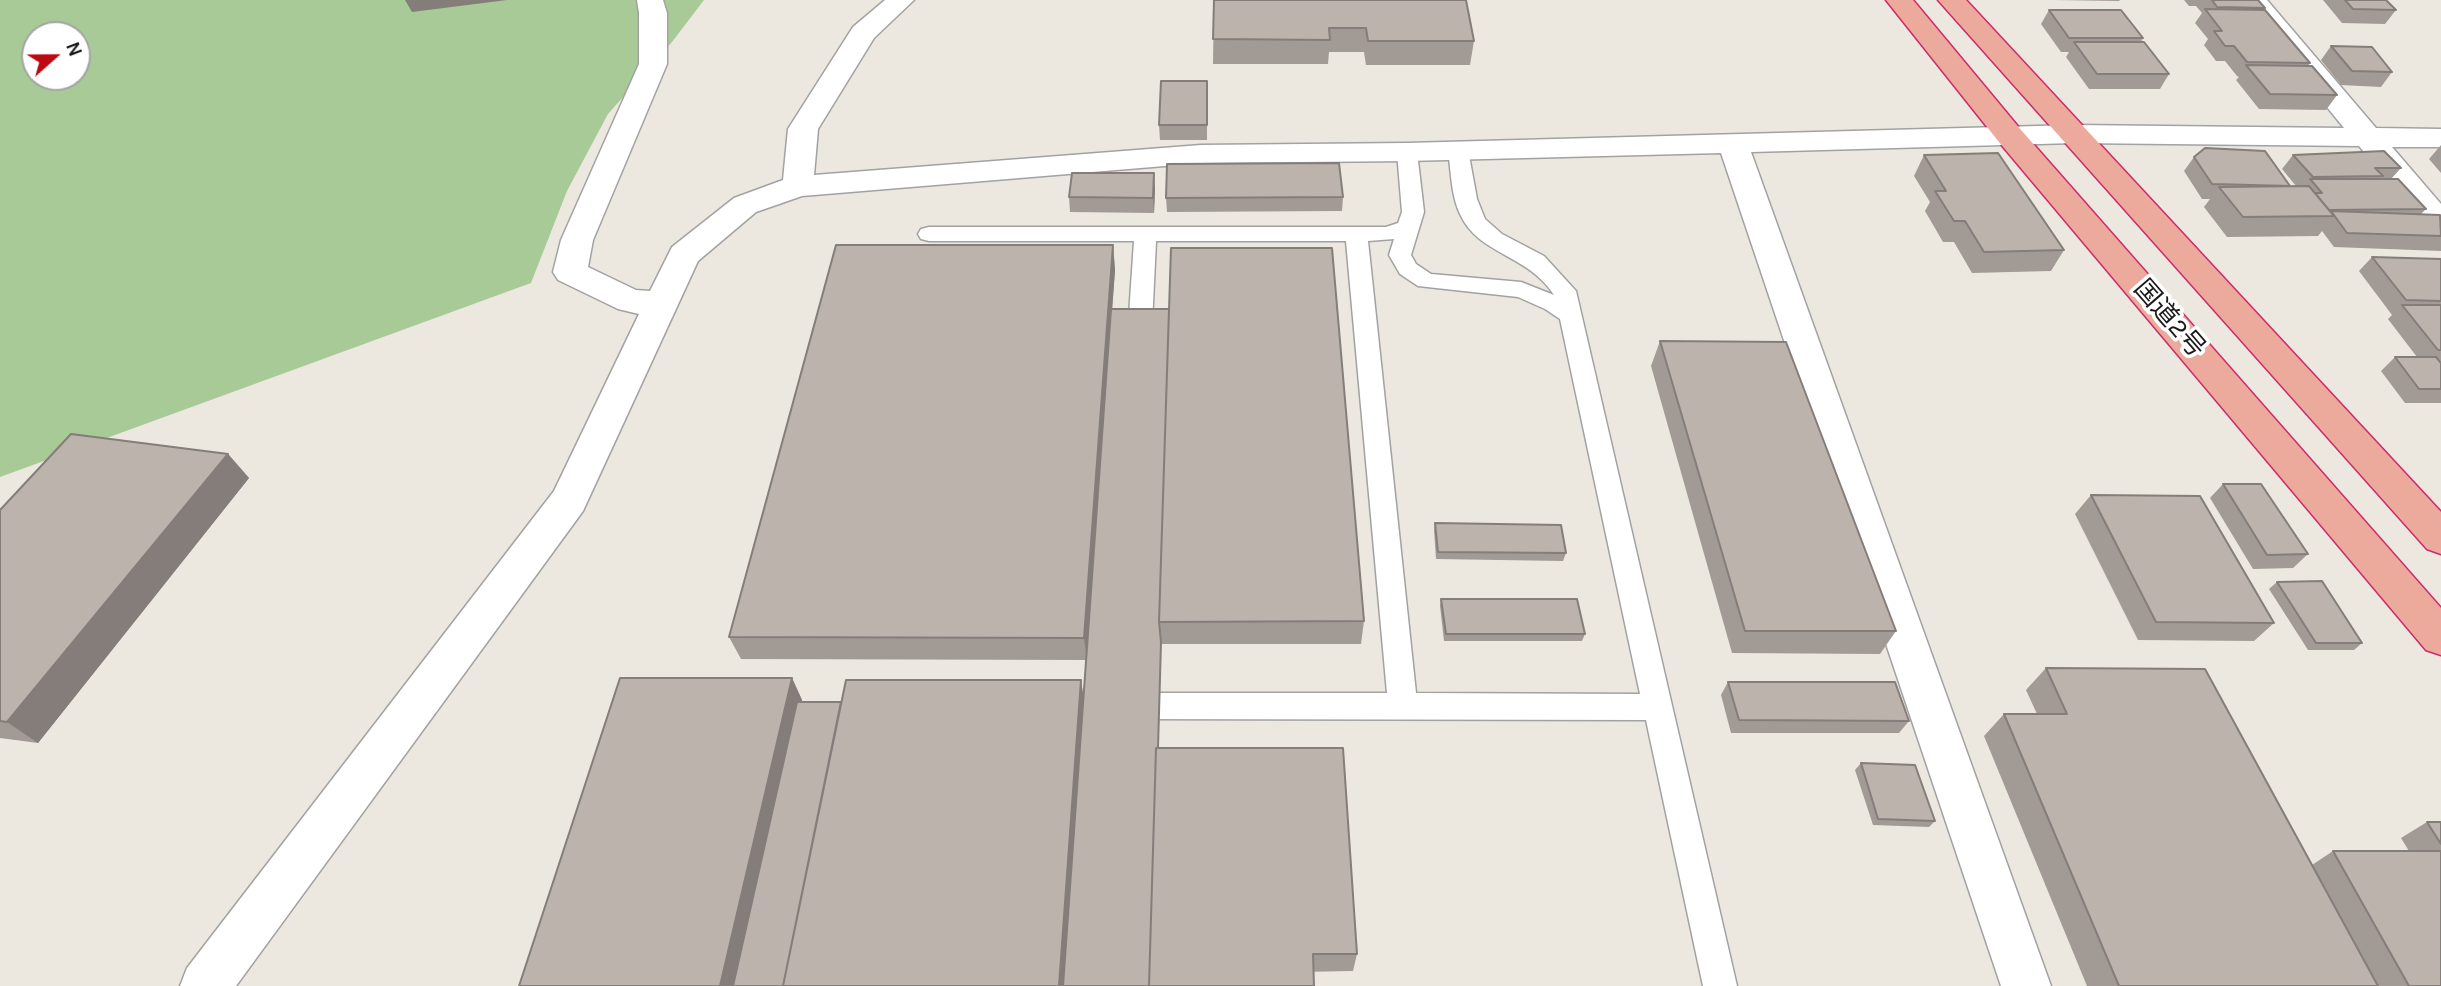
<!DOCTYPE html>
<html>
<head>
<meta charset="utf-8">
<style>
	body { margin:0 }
	#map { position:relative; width:2441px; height:986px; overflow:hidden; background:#ece8e0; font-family:Karla,sans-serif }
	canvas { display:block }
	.north { position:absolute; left:21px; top:21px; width:70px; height:70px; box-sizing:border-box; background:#fff; border:2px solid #a4a4a4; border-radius:50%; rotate:69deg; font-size:19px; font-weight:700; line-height:28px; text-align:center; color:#1b1b1b }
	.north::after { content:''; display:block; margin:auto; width:24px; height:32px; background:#bd0912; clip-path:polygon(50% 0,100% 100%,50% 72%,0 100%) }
</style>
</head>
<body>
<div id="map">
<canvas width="2441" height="986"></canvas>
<div class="north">N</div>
</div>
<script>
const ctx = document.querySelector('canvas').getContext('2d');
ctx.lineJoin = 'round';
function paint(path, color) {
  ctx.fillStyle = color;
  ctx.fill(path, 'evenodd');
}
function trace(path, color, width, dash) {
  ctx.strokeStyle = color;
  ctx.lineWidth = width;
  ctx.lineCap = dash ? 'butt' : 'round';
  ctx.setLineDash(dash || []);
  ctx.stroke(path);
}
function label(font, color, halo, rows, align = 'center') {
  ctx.font = font + ' Karla,"Noto Sans JP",sans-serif';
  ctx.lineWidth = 7;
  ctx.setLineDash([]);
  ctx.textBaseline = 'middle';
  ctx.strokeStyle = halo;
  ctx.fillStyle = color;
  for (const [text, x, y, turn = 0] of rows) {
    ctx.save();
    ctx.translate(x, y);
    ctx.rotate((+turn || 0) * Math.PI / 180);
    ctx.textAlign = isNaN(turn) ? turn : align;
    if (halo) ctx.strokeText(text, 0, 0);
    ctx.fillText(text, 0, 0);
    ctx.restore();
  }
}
paint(new Path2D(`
	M0 0H704L672 42 608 114 567 191 531 283 0 477ZM35 35H77V77H35Z`), '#a8ca97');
const service = new Path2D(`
	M1458 144 1465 146 1468 150 1477 199 1485 219 1502 234 1544 256 1576 291 1737 986H1703L1646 720 1124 719 1114 715 1109 706 1114 697 1124 693H1387L1346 241H1156L1151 345 1147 351 1139 353 1131 351 1127 345 1134 241H929L921 239 918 234 921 229 929 227H1386L1398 223 1402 212 1397 152 1400 147H1414L1417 152 1424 212 1411 255 1416 264 1431 274 1521 282 1554 295C1528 254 1478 255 1460 214 1451 195 1451 171 1448 150L1451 146ZM1394 239 1389 255 1400 274 1418 286 1518 297 1545 309 1560 319 1640 694 1416 693 1368 241Z`);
const minor = new Path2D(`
	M637 0H663L667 13V64L593 240 588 267 636 290 650 291 672 247 734 198 783 180 788 129 853 27 885 0H914L874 38 818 129 814 175 1201 145 1407 143 2075 125 2344 128 2240 0H2267L2376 128 2441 129V147H2392L2441 204V235L2430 232 2359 146 2075 143 1751 152 2051 986H2001L1721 153 1407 161 1201 163 802 196 756 212 698 261 583 511 236 986H180L187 968 554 491 639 314 618 309 558 280 553 272 561 240 639 64V13Z`);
const trunk = new Path2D(`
	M1886 0H1913L2021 130 2441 608V655L2426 650 1999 142Z
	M1938 0H1966L2441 512V554L2427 549Z`);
trace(service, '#a2a2a2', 3);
trace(minor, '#a2a2a2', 3);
trace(trunk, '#cd2b6b', 3);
paint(service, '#fff');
paint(minor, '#fff');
paint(trunk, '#ecaa9c');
paint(new Path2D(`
	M1214 0 1474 41 1470 65H1366L1364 52H1329L1328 64H1213Z
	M2054 0H2120L2119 1Z
	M2184 0H2258L2265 8 2264 10 2310 63 2308 66 2337 95 2326 110 2259 109 2236 80 2239 77 2237 76 2225 61H2216L2204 45 2208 39 2195 23 2202 13 2196 6H2189Z
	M2323 0H2386L2396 10 2385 24 2342 23Z
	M2049 10 2143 38 2141 42 2169 74 2160 89H2089L2066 57 2069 52H2061L2041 24Z
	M2331 46 2392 72 2381 87 2341 85 2321 60Z
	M1207 81V140H1160L1159 125Z
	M2441 145V173L2429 159Z
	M1924 155 2064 250 2051 271 1972 273 1954 242H1943L1925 211 1930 202 1914 176Z
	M2293 155 2401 168 2391 179 2426 209 2421 214 2441 215V251L2334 247 2322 231 2318 236 2227 237 2204 207 2210 199H2202L2184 171 2194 157 2290 186H2296L2282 169Z
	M1155 188 1154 213 1070 212 1069 197Z
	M1343 197 1342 211 1167 212 1166 198Z
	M1113 245 1115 270 1112 309 1364 621 1361 644H1161L1158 748 1357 954 1353 971 519 986 792 678 802 700V702H841L1081 680 1083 694 1086 660 741 659 729 637Z
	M2372 257 2441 259V403H2405L2381 371 2395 357H2417L2388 319 2392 315 2359 271Z
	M1660 341 1896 631 1880 654 1732 653 1651 366Z
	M228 454 249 478 38 743 0 738V510Z
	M2223 484 2308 554 2293 568 2253 569 2210 498Z
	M2091 495 2274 623 2254 641 2138 640 2075 514Z
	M1435 523 1566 553 1563 561 1436 559 1434 530Z
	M2277 582 2362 643 2354 650H2308L2269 589Z
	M1441 599 1585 634 1582 641H1444L1440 606Z
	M2046 668 2312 865 2333 851H2409L2401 838 2427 822H2441V986H2087L1984 736 2004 714H2037L2026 690Z
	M1728 682 1909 721 1899 733H1731L1721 695Z
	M1861 763 1935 821 1929 827 1873 825 1855 770Z`), '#a29a95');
paint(new Path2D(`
	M405 0H507L412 12Z
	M1154 173 1155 188 1154 213 1153 198Z
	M1113 245 1115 270 1087 660 1084 638Z
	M228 454 249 478 38 743 7 722Z
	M792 678 802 700 738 986H720Z
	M1081 680 1084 701 1065 986H1059Z`), '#847d79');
const building = new Path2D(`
	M1214 0H1466L1474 41H1368L1366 28H1329L1330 40 1213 39Z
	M2212 0H2258L2265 8 2217 7Z
	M2345 0H2386L2396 10 2353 9Z
	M2205 9 2265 10 2310 63 2247 62 2234 46H2225L2214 31H2222Z
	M2049 10H2121L2143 38H2069Z
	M2074 42H2144L2169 74H2097Z
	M2331 46 2372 47 2392 72 2352 71Z
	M2246 65 2312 66 2337 95 2270 94Z
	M1161 81H1207V125H1159Z
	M2205 148 2265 151 2290 186 2212 184 2194 157Z
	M2384 151 2401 168H2375L2383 176 2313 177 2293 155Z
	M1998 153 2064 250 1984 252 1965 221H1954L1935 191H1946L1924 155Z
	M1339 163 1343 197 1166 198 1167 164Z
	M1072 173H1154L1153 198 1069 197Z
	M2310 179H2398L2426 209 2329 210 2315 193H2322Z
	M2309 186 2334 216 2243 217 2219 187Z
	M2331 211 2440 215 2441 236 2347 233Z
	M836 245H1113L1084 638 729 637Z
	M1171 248H1332L1364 621 1159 622Z
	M2372 257 2441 259V301L2406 300Z
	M2402 305H2441V350H2438Z
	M1111 309H1169L1159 622 1161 642 1158 748H1156L1149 986H1063Z
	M1660 341 1786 342 1896 631H1745Z
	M2395 357H2436L2441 363V389H2419Z
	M71 434 228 454 7 722 0 721V510Z
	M2223 484H2261L2308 554 2267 555Z
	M2091 495 2200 496 2274 623 2156 622Z
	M1435 523 1561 525 1566 553 1438 552Z
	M2322 581 2362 643H2316L2277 582Z
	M1441 599H1577L1585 634H1446Z
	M2046 668 2205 669 2378 986H2119L2004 714H2067Z
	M620 678H792L720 986H519Z
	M846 680H1081L1059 986H783Z
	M1728 682H1895L1909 721 1739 720Z
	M797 702H841L783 986H733Z
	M1156 748H1343L1357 954H1313L1314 986H1149Z
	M1861 763 1915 765 1935 821 1878 819Z
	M2427 822H2441V844Z
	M2333 851H2441V986H2409Z`);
paint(building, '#bcb3ad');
trace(building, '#847d79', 2);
label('26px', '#1b1b1b', '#fff', [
	["国道2号",2169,319,49]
]);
</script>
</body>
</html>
